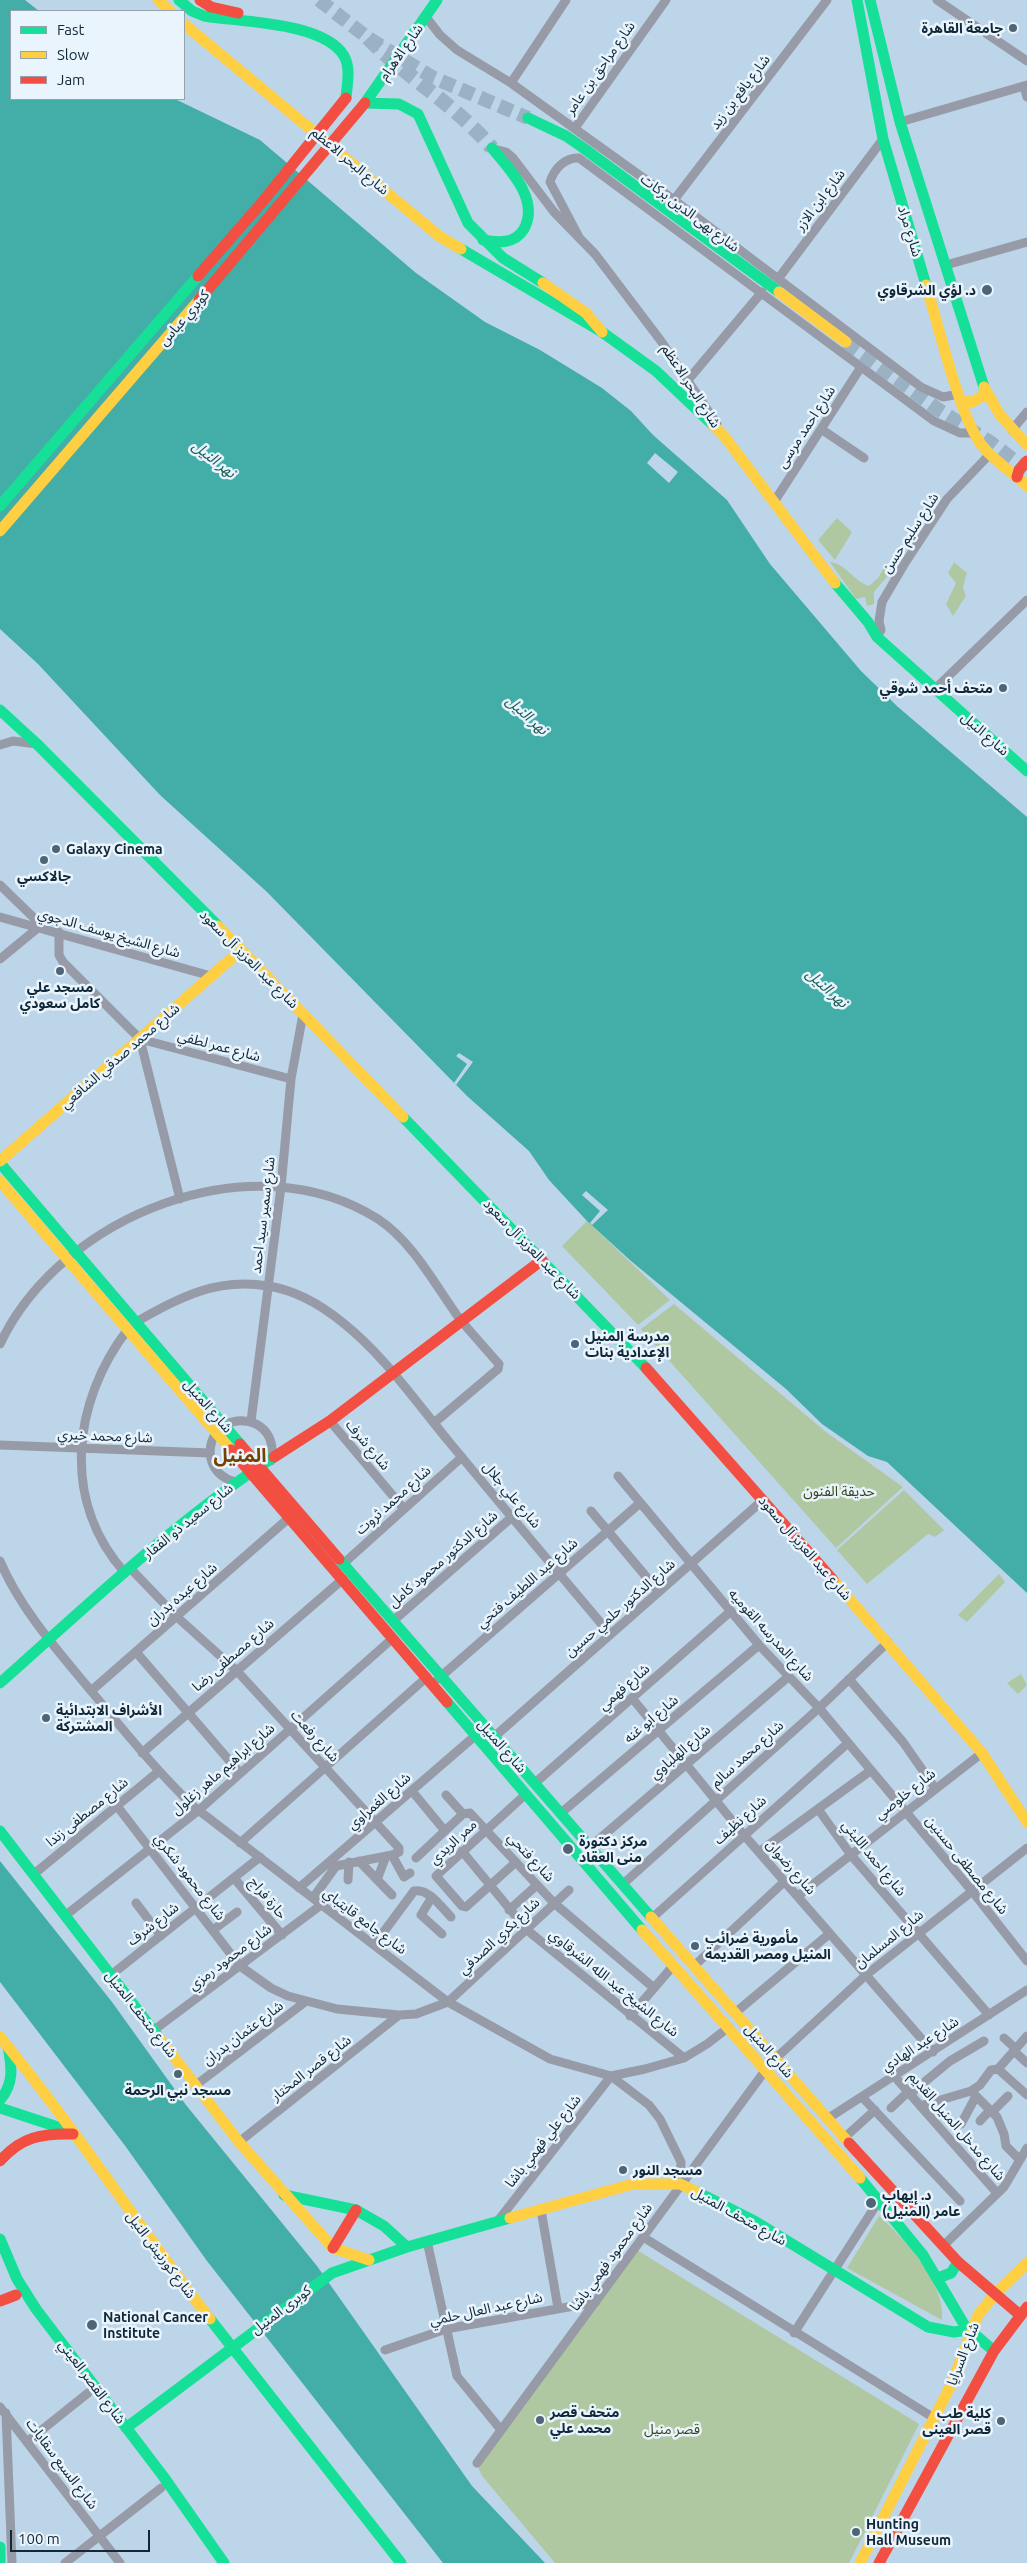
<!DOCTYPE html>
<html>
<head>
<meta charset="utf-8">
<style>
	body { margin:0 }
	#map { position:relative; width:1027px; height:2563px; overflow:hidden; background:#bdd5e8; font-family:Ubuntu,sans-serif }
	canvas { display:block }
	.legend { position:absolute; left:10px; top:10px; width:175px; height:90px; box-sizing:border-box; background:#e9f4fd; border:1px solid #93a2ae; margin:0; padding:6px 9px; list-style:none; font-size:15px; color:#112838 }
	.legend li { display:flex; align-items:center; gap:10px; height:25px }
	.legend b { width:25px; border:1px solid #93a2ae }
	.scale { position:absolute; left:10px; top:2530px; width:140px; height:22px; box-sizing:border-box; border:2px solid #112838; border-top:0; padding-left:6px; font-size:15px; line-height:18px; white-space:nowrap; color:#112838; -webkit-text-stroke:4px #e9f4fd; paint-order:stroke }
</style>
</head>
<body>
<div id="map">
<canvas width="1027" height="2563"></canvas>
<ul class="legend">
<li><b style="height:6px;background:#16e098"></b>Fast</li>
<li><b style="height:6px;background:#ffcf43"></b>Slow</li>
<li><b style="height:6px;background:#f24e42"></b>Jam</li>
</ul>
<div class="scale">100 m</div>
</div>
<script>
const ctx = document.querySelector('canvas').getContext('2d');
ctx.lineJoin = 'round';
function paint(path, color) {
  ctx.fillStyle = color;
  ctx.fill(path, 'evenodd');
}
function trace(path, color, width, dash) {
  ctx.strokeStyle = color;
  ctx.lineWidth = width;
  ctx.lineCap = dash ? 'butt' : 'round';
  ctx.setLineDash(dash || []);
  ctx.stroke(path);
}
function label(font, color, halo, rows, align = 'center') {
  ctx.font = font + ' Ubuntu,"Noto Sans Arabic",sans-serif';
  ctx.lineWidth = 5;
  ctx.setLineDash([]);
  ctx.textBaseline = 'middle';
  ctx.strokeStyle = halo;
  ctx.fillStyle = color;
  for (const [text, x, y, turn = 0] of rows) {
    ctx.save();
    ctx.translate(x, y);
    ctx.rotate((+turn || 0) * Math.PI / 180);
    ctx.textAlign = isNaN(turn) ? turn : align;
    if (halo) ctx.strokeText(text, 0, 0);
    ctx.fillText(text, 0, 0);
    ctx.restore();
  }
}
paint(new Path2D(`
	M837 518 852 532 835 560 818 540Z
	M830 562C847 564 853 581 869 586L878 578 885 566 890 573 874 592V604L867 606 865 597 856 599Z
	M954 562 967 573 963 587 966 596 953 616 946 604 956 583 948 573Z
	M587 1221 670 1300 638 1325 562 1246Z
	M674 1304 826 1432 903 1487 836 1548 641 1329Z
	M904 1490 944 1530 935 1537 928 1534 867 1584 837 1550Z
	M999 1574 1005 1582 967 1622 958 1615Z
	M1021 1674 1027 1685 1018 1694 1007 1683Z
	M879 2216C905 2239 946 2284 942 2320L847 2268Z
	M637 2250 919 2424 849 2563H555L482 2476 477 2465Z`), '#b0c8a1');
paint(new Path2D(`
	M0 0H25L39 11H11V99H175L260 140 416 273 485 322 540 350 602 388 631 411 653 435 727 500 770 564 861 671 898 707 1027 817V1593L887 1462 868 1456 822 1424 786 1389 631 1261 587 1221 549 1180 529 1151 467 1096 267 892 160 795 38 664 0 629Z
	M0 1861 112 2002 186 2105 317 2266 472 2486 545 2563H443L207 2261 126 2147 0 1982Z`), '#43ada8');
paint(new Path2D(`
	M655 453 678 472 669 483 647 463Z
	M459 1053 473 1062 456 1085 454 1083 467 1064 456 1056Z
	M586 1191 608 1210 592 1225 590 1223 600 1211 582 1195Z`), '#bdd5e8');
trace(new Path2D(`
	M319 0 368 38 432 77 528 118
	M846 342 939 410 990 442 1027 470`), '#9bb2c5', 14, [14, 7]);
trace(new Path2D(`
	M368 38C407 78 456 105 492 148`), '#9bb2c5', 15, [15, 8]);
trace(new Path2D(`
	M937 0 1027 61
	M426 17 440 35 457 50 511 83 674 200 921 387 943 397 959 394
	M511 83 566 0
	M1024 86 1027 97
	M900 122 1027 85
	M575 128 666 0
	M494 149 506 152 513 158 554 212 595 254 661 341 717 424
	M674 200 827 0
	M579 237 550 182C554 169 565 157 579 158L934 421 960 433H974
	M946 265 1027 242
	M778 279 883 139
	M688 380 762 292
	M821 429 864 458
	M1012 430 1027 412
	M774 502 861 367
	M877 637 881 630 879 621 882 602 905 563 947 499 990 454
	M934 690 1027 600
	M0 745 13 741 37 744
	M0 885 35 919 39 927 0 959
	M0 917 211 976
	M59 932V955L63 962 140 1039 180 1199
	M140 1039 291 1079
	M136 1322C179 1298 216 1277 268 1286 294 1290 321 1305 342 1322 384 1355 416 1402 450 1443 503 1507 557 1571 610 1634
	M0 1344C61 1215 253 1139 378 1219 413 1242 435 1285 459 1318 472 1334 486 1349 499 1364L498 1369 434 1423
	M251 1421 281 1187 291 1079 303 1014
	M330 1421 404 1509
	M224 1425C252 1412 278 1431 271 1461
	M216 1432C204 1453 211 1475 235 1482
	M0 1445 210 1453
	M618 1476 759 1645 819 1708 972 1891 1027 1961
	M591 1511 659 1592
	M0 1561C21 1610 58 1651 92 1692 124 1731 156 1770 193 1806L448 2002 550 2059 611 2076 645 2069 684 2058 707 2044 729 2027
	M343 1564 462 1457
	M130 1568 177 1617 237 1671 399 1848V1852L392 1855 336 1866 313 1898
	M125 1573C61 1501 72 1402 128 1329
	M393 1621 512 1517
	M136 1652 240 1773
	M438 1679 640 1503
	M849 1679 903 1742 935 1788
	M91 1691 290 1517
	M632 1698 744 1835 933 2052
	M494 1737 763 1500
	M142 1753 343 1579
	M535 1783 731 1611
	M412 1791 445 1831
	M446 1795 463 1814
	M117 1806 240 1966 271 1988 288 1996 337 2009 399 2015 416 2014 448 2002 569 1890
	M818 1809 851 1855 989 2015
	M561 1813 759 1645
	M240 1843 427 1677
	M590 1847 788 1677
	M462 1851 527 1930 684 2058
	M759 1852 870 1771
	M392 1855 404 1877 410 1873
	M416 1858 463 1814 470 1813 554 1903 654 1988
	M359 1861 392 1895
	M516 1862 466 1907 462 1906 436 1876 526 1794
	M34 1874 158 1772
	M234 1878 282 1935
	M348 1880 349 1862
	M377 1880 386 1856
	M623 1884 819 1708 888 1642
	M299 1888 476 1735
	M798 1896 982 1753
	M432 1897 421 1915 442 1934
	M136 1903 161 1936
	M509 1910 537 1885
	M66 1915 199 1810 393 1638
	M652 1918 848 1743
	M213 1930 237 1912
	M374 1945 414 1891C429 1888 441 1907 451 1917
	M694 1966 785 1881
	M111 1975 260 1857
	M735 2013 829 1934
	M630 2016 673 1966
	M154 2030 321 1905
	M1004 2038 1016 2049
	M1014 2051 1027 2063
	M775 2059 866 1975 1027 1848
	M998 2069 1027 2036
	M998 2069 1027 2095
	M895 2077 997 2193
	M196 2085 305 2002
	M971 2091 997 2117 1004 2134 1006 2146 1020 2160
	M910 2094 950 2061 984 2041
	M863 2098 960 2201
	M920 2106 971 2091 980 2085 991 2070 998 2069
	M891 2108 908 2092
	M992 2112 1008 2096
	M827 2119 1027 1990
	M980 2121 990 2110
	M961 2124 976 2096
	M844 2138 875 2110
	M239 2142 399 2015
	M541 2210 558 2308
	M497 2222 611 2076 649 2105 660 2119 681 2162 680 2184
	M643 2237 934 2418
	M427 2241 457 2376 501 2430
	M943 2246 1004 2187 1027 2148
	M794 2333 878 2202
	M385 2350 446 2329 596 2302
	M0 2407 120 2563
	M6 2413 12 2563
	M28 2441 88 2393
	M477 2463 767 2068
	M65 2563 161 2488`), '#979ba7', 9);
trace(new Path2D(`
	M179 0 192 11 204 16C240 22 324 22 344 56 351 68 347 85 346 98
	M857 0 883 139 926 285
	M870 0 900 122 984 387
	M365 103 399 104 418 114 468 223 503 258 543 283
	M365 103 437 0
	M528 118 566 136 582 147 779 292
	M483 240C498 243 515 244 524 229 540 199 509 169 492 148
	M461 249 602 332 656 371 713 425
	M835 583 868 622 877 637 1027 771
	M0 710 37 744 218 926
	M403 1117 646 1368
	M0 1163 240 1444
	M339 1559 651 1917
	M0 1683C88 1605 175 1521 274 1457
	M447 1702 642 1930
	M0 1831 160 2039
	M0 2100C14 2084 12 2067 8 2047
	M0 2108 70 2131
	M860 2178 923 2255 965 2326 994 2351
	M697 2192 756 2222 928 2327 954 2332 967 2330
	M284 2195 356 2210 384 2226 407 2247
	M0 2239 17 2279 36 2309 163 2476 224 2563
	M938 2278 951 2273 958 2262
	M210 2319 401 2563
	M126 2428 332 2273 407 2247 510 2218
	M0 2547V2563`), '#16e098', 11);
trace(new Path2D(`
	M158 0 170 11
	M184 24 439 236 461 249
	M543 283 586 313 602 332
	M926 285C938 323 960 421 984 448 996 462 1013 473 1027 486
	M779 292 846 342
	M984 387 1000 415 1027 445
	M961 401 972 402 986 394
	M713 425 724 436 835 583
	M218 926 403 1117
	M0 1161 241 950
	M0 1181 231 1450
	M833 1580 982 1753 1027 1822
	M651 1917 849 2143
	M642 1930 860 2178
	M0 2037C74 2127 138 2226 210 2319
	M160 2039 239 2142 333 2248 369 2260
	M510 2218 633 2184H680L697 2192
	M860 2563 952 2383 978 2315 996 2293 1027 2263`), '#ffcf43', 11);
trace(new Path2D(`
	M200 0 211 7 238 13
	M1017 477 1019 470 1027 461
	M646 1368 833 1580
	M240 1444 339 1559
	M231 1450 447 1702
	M274 1457 330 1421 542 1260
	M849 2143 958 2262 1020 2315
	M0 2161C21 2137 42 2133 73 2134
	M333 2248 356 2210
	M0 2301 16 2295
	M879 2563 994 2351 1027 2307`), '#f24e42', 11);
trace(new Path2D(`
	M0 506 198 276`), '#16e098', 11);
trace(new Path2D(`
	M0 531 199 300`), '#ffcf43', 11);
trace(new Path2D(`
	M198 276 264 200 346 98
	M199 300 365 103`), '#f24e42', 11);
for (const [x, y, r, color] of [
	[1013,28,5,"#4d6576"],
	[987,290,6,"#4d6576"],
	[1003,688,5,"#4d6576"],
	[56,849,5,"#4d6576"],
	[44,860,5,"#4d6576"],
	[60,971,5,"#4d6576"],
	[575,1344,5,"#4d6576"],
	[46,1718,5,"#4d6576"],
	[568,1849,6,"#4d6576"],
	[695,1946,5,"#4d6576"],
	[178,2074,5,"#4d6576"],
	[623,2170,5,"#4d6576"],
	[871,2203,6,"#4d6576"],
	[92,2325,6,"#4d6576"],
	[540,2420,5,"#4d6576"],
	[1001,2421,5,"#4d6576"],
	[856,2532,5,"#4d6576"]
]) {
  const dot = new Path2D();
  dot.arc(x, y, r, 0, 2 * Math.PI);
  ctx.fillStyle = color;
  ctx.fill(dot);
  trace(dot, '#e9f4fd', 2);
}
label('bold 14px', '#112838', '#e9f4fd', [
	["جامعة القاهرة",1003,28,"right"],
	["د. لؤي الشرقاوي",976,290,"right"],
	["متحف أحمد شوقي",993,688,"right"],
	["Galaxy Cinema",66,849],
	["جالاكسي",44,876,"center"],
	["مسجد علي",60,987,"center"],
	["كامل سعودي",60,1003,"center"],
	["مدرسة المنيل",585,1336],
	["الإعدادية بنات",585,1352],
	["الأشراف الابتدائية",56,1710],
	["المشتركة",56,1726],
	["مركز دكتورة",579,1841],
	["منى العقاد",579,1857],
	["مأمورية ضرائب",705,1938],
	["المنيل ومصر القديمة",705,1954],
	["مسجد نبي الرحمة",178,2090,"center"],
	["مسجد النور",633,2170],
	["د. إيهاب",882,2195],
	["عامر (المنيل)",882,2211],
	["National Cancer",103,2317],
	["Institute",103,2333],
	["متحف قصر",550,2412],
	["محمد علي",550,2428],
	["كلية طب",991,2413,"right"],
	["قصر العينى",991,2429,"right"],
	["Hunting",866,2524],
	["Hall Museum",866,2540]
], 'left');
label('14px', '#112838', '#e9f4fd', [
	["شارع الاهرام",401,52,-55],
	["شارع مراحق بن عامر",600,68,-55],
	["شارع يافع بن زيد",740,92,-53],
	["شارع البحر الاعظم",350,161,40],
	["شارع ابن الازر",820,200,-53],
	["شارع بهى الدين بركات",690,213,37],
	["شارع مراد",910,231,73],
	["كوبري عباس",184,318,-49],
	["شارع البحر الاعظم",691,386,57],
	["شارع احمد مرسى",806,427,-57],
	["شارع سليم حسن",910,533,-57],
	["شارع النيل",985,734,41],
	["شارع الشيخ يوسف الدجوي",109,933,16],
	["شارع عبد العزيز آل سعود",249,959,45],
	["شارع عمر لطفي",219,1046,15],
	["شارع محمد صدقي الشافعي",120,1056,-41],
	["شارع سمير سيد احمد",263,1215,-83],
	["شارع عبد العزيز آل سعود",532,1249,46],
	["شارع المنيل",208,1406,49],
	["شارع محمد خيري",105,1436,2],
	["شارع شرف",368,1445,50],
	["شارع علي جلال",512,1495,50],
	["شارع محمد ثروت",393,1500,-42],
	["شارع سعيد ذو الفقار",188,1521,-39],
	["شارع عبد العزيز آل سعود",805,1548,49],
	["شارع الدكتور محمود كامل",443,1559,-41],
	["شارع عبد اللطيف فتحي",527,1583,-41],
	["شارع عبده بدران",182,1594,-41],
	["شارع الدكتور حلمي حسين",620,1608,-41],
	["شارع المدرسه القوميه",771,1635,48],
	["شارع مصطفى رضا",233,1655,-41],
	["شارع فهمي",624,1687,-41],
	["شارع ابو غنه",651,1719,-40],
	["شارع رفعت",315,1736,48],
	["شارع المنيل",502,1746,49],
	["شارع الهلباوي",680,1752,-41],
	["شارع محمد سالم",747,1754,-42],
	["شارع ابراهيم ماهر زغلول",223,1769,-41],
	["شارع خلوصي",905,1794,-38],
	["شارع الغمراوي",379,1801,-41],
	["شارع مصطفى زندا",87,1812,-39],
	["شارع نظيف",740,1820,-42],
	["ممر الريدي",453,1842,-43],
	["شارع فتحي",531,1857,47],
	["شارع احمد الليثي",874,1858,51],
	["شارع مصطفى حسنين",967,1865,51],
	["شارع رضوان",791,1867,49],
	["شارع محمود شكري",190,1877,52],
	["حارة فراج",268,1898,50],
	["شارع جامع قايتباي",365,1921,37],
	["شارع شرف",153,1924,-38],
	["شارع بكري الصدفي",499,1936,-43],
	["شارع المسلمان",889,1939,-39],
	["شارع محمود رمزي",230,1957,-37],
	["شارع الشيخ عبد الله الشرقاوي",614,1983,39],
	["شارع متحف المنيل",141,2014,52],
	["شارع عثمان بدران",243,2033,-37],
	["شارع عبد الهادي",920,2044,-33],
	["شارع المنيل",769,2051,49],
	["شارع قصر المختار",311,2068,-38],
	["شارع مدخل المنيل القديم",957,2126,49],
	["شارع علي فهمي باشا",543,2141,-52],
	["شارع متحف المنيل",739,2216,29],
	["شارع كورنيش النيل",161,2255,53],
	["شارع محمود فهمي باشا",611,2257,-54],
	["شارع عبد العال حلمي",486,2309,-12],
	["كوبرى المنيل",281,2310,-37],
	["شارع السرايا",963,2354,-69],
	["شارع القصر العيني",92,2382,53],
	["شارع السبع سقايات",62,2464,53]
]);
label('14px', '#394418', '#e9f4fd', [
	["حديقة الفنون",839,1491],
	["قصر منيل",672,2429]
]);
label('italic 15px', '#1d5e55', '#e9f4fd', [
	["نهر النيل",214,459,38],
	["نهر النيل",527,715,42],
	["نهر النيل",827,988,42]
]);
label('bold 19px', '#754000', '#e9f4fd', [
	["المنيل",240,1456]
]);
</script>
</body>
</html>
